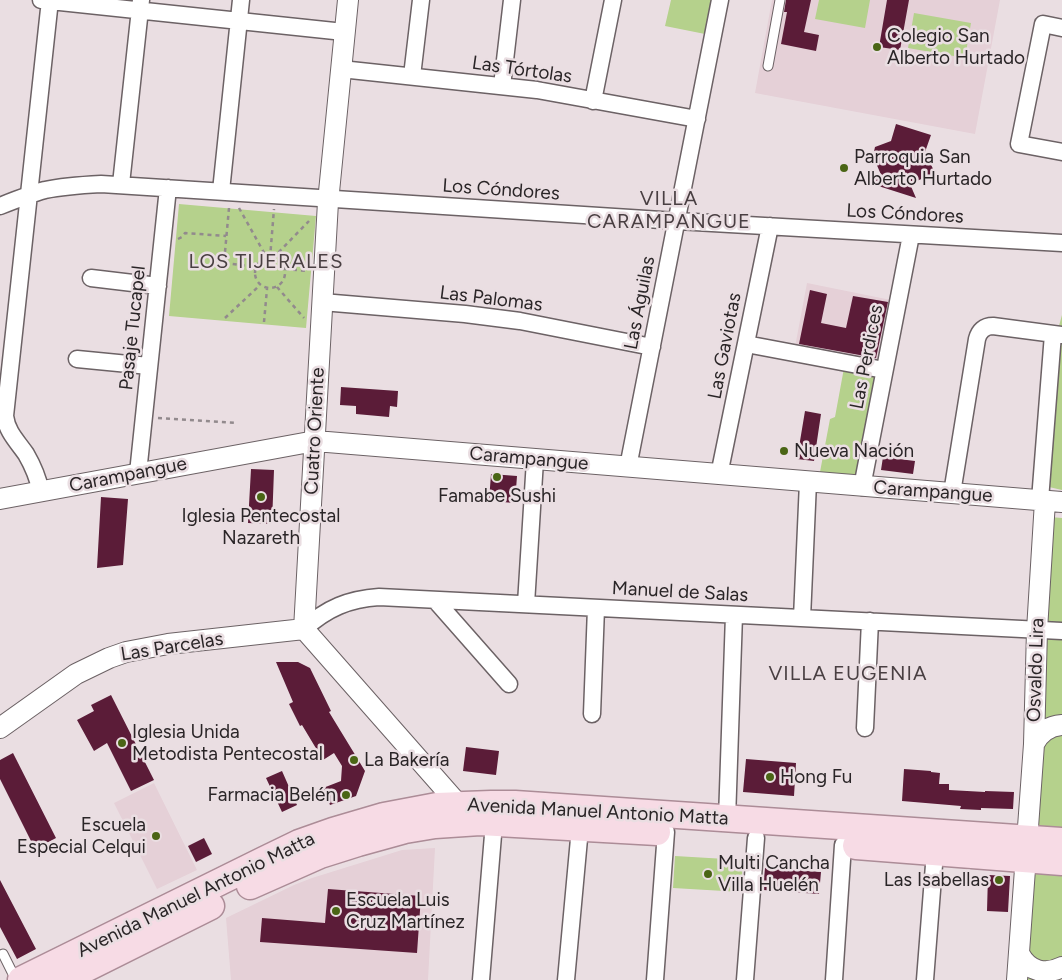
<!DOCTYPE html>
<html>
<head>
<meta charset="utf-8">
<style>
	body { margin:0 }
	canvas { display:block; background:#eadee2 }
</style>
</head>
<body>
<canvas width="1062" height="980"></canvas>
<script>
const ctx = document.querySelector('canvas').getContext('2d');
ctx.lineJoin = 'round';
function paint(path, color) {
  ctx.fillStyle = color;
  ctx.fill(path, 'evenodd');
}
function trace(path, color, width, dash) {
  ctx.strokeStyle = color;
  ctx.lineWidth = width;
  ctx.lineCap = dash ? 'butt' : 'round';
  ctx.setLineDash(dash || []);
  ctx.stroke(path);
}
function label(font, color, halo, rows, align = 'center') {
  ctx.font = font + ' Figtree,sans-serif';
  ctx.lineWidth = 5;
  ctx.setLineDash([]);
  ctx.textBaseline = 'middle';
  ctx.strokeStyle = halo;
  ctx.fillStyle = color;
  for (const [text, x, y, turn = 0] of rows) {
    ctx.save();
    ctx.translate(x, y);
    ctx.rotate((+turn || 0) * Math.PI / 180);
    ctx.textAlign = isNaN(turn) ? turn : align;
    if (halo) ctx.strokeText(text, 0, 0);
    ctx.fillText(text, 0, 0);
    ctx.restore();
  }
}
paint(new Path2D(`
	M772 0H1000L975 134 755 93Z
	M807 283 891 300 879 364 795 347Z
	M154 783 197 870 157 889 114 803Z
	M435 848 428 980H231L226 918 294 885 312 878 402 850Z`), '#e5d0d7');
paint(new Path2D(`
	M671 0H713L705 34 665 26Z
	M819 0H870L865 28 815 19Z
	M914 13 971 23 965 58 908 48Z
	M179 204 316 216 306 328 169 316Z
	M1062 315V490L1049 487 1057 333Z
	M844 368 878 374 858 479 820 472 830 419 835 417Z
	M1050 517 1062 518V967L1061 980H1024Z
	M675 856 743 860 741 892 673 888Z`), '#b5d18c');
paint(new Path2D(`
	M786 0H811L804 32 819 35 816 51 781 44 787 12H784Z
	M887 0H909L900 50 879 47Z
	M896 124 931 135 925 152 935 173 910 184 916 198 869 183 882 177 873 156 875 147 891 141Z
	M810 290 827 294 821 323 846 328 853 296 888 302 876 358 799 344Z
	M341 387 398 391 397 407 390 406 389 417 356 414V406L340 405Z
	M805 411 821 414 814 461 797 459Z
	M883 457 915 461 913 474 881 470Z
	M251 469 274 470 272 524 248 523Z
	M491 474 517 476 515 503 489 501Z
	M101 497 128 499 123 565 97 568Z
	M276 662H298L310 668 331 711 329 712 365 771 356 796 330 805 323 788 341 781 342 766 334 753 323 760 302 725 300 726 289 704 293 702Z
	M111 695 154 780 131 791 107 743 94 751 77 720 94 711 91 705Z
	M466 747 499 751 496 775 463 771Z
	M13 753 56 838 35 849 0 779V760Z
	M746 759 796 763 794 796 743 792Z
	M904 769 931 771V772L940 773 939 784H949V790L985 792V791L1014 792 1013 809 981 808V810L960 809 961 806 902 801Z
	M282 771 297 805 282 812 266 778Z
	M204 838 212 854 196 862 188 846Z
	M765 868 821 872 819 894 763 890Z
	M988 875 1010 876 1008 912 987 911Z
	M0 880 36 949 17 959 0 927Z
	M328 889 421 896 417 953 260 942 262 918 325 923Z`), '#5b1c38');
const service = new Path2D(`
	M768 66 780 0
	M3 954 16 980`);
const minor = new Path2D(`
	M41 0 344 32
	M1062 28 1043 24 1019 144 1062 152
	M341 69 537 90 697 119
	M412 76 421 0
	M502 86 512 0
	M593 101 613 0
	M121 184 141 0
	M221 191 241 0
	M0 206C15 200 30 194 45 190 64 186 82 185 101 184L677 221 1062 243
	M91 278 158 286
	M322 302 465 314 520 321 652 347
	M746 344 884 370
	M77 359 149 366
	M628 467 720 0
	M138 473 168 188
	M719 475 770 226
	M862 487 911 235
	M41 492C38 478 33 466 26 454 17 441 7 432 5 416L50 0
	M952 493 977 339C979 331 984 326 993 326L1062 335
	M1040 500 1053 334
	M435 600 509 684
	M526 604 535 460
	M802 618 808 482
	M304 629C327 608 349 599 379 597L1062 631
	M592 714 596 608
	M865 728 870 621
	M727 819 734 615
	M481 980 494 823
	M566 980 580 828
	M655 980 666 832
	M745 980 756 838
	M834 980 843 845
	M925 980 935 852`);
const tertiary = new Path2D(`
	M348 0 328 202 304 629 458 804
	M0 499 315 441 1062 502
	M0 728 76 674 109 658 126 652 168 644 304 629
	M1034 744C1040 732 1049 726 1062 725
	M1020 955C1029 972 1046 975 1062 967
	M1017 980 1034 744 1037 630 1045 501`);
const primary = new Path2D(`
	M856 846 1062 862
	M250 886 320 855 358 843 405 830 435 825 480 822 657 832
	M21 980 264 860 299 843 333 831 384 816 437 806 491 804H515L1062 841
	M63 980 211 906`);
trace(service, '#6c6265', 11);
trace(minor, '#6c6265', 19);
trace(tertiary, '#6c6265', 22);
trace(primary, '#ac8c97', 29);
trace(new Path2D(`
	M229 208 224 263 256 267
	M239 208 267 258
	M178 239 182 237 185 233 226 236
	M255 273a15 15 0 1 1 30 0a15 15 0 1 1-30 0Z
	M270 258 274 209
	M273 258 309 221
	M285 269 308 271
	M277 287 304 318
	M225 318 260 285
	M264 322 267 289
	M158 418 237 423`), '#928a8d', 2.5, [4, 4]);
trace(service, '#fff', 9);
trace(minor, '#fff', 16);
trace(tertiary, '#fff', 20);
trace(primary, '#f7dbe5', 26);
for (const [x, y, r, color] of [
	[877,47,5,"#4a6515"],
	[844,168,5,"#4a6515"],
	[784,451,5,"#4a6515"],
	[497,477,5,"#4a6515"],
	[261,497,5,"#4a6515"],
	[122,743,5,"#4a6515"],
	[354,760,5,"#4a6515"],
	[770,777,5,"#4a6515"],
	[346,795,5,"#4a6515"],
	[156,836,5,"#4a6515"],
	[708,874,5,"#4a6515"],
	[999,880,5,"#4a6515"],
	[336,911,5,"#4a6515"]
]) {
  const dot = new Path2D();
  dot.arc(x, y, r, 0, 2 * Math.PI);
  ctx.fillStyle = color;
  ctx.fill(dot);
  trace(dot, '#eadee2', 2);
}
label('19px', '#2a2527', '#eadee2', [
	["Colegio San",887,36],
	["Alberto Hurtado",887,58],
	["Parroquia San",854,157],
	["Alberto Hurtado",854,179],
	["Nueva Nación",794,451],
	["Famabe Sushi",497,496,"center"],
	["Iglesia Pentecostal",261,516,"center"],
	["Nazareth",261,538,"center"],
	["Iglesia Unida",132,732],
	["Metodista Pentecostal",132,754],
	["La Bakería",364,760],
	["Hong Fu",780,777],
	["Farmacia Belén",336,795,"right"],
	["Escuela",146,825,"right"],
	["Especial Celqui",146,847,"right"],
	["Multi Cancha",718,863],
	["Villa Huelén",718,885],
	["Las Isabellas",989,880,"right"],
	["Escuela Luis",346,900],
	["Cruz Martínez",346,922]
], 'left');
label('19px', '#2a2527', '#eadee2', [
	["Las Tórtolas",522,70,8],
	["Los Cóndores",501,190,4],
	["Los Cóndores",905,214,3],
	["Las Palomas",491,299,7],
	["Las Águilas",640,303,-79],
	["Pasaje Tucapel",133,328,-84],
	["Las Gaviotas",725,346,-79],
	["Las Perdices",867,357,-79],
	["Cuatro Oriente",315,431,-87],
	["Carampangue",529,459,5],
	["Carampangue",128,475,-11],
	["Carampangue",933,492,4],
	["Manuel de Salas",680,592,3],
	["Las Parcelas",172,647,-9],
	["Osvaldo Lira",1036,670,-88],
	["Avenida Manuel Antonio Matta",598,812,3],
	["Avenida Manuel Antonio Matta",196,895,-26]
]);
ctx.letterSpacing = '1px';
label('20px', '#493f42', '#eadee2', [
	["VILLA",669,199],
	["CARAMPANGUE",669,222],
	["LOS TIJERALES",266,262],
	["VILLA EUGENIA",848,674]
]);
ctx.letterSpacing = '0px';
</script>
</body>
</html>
